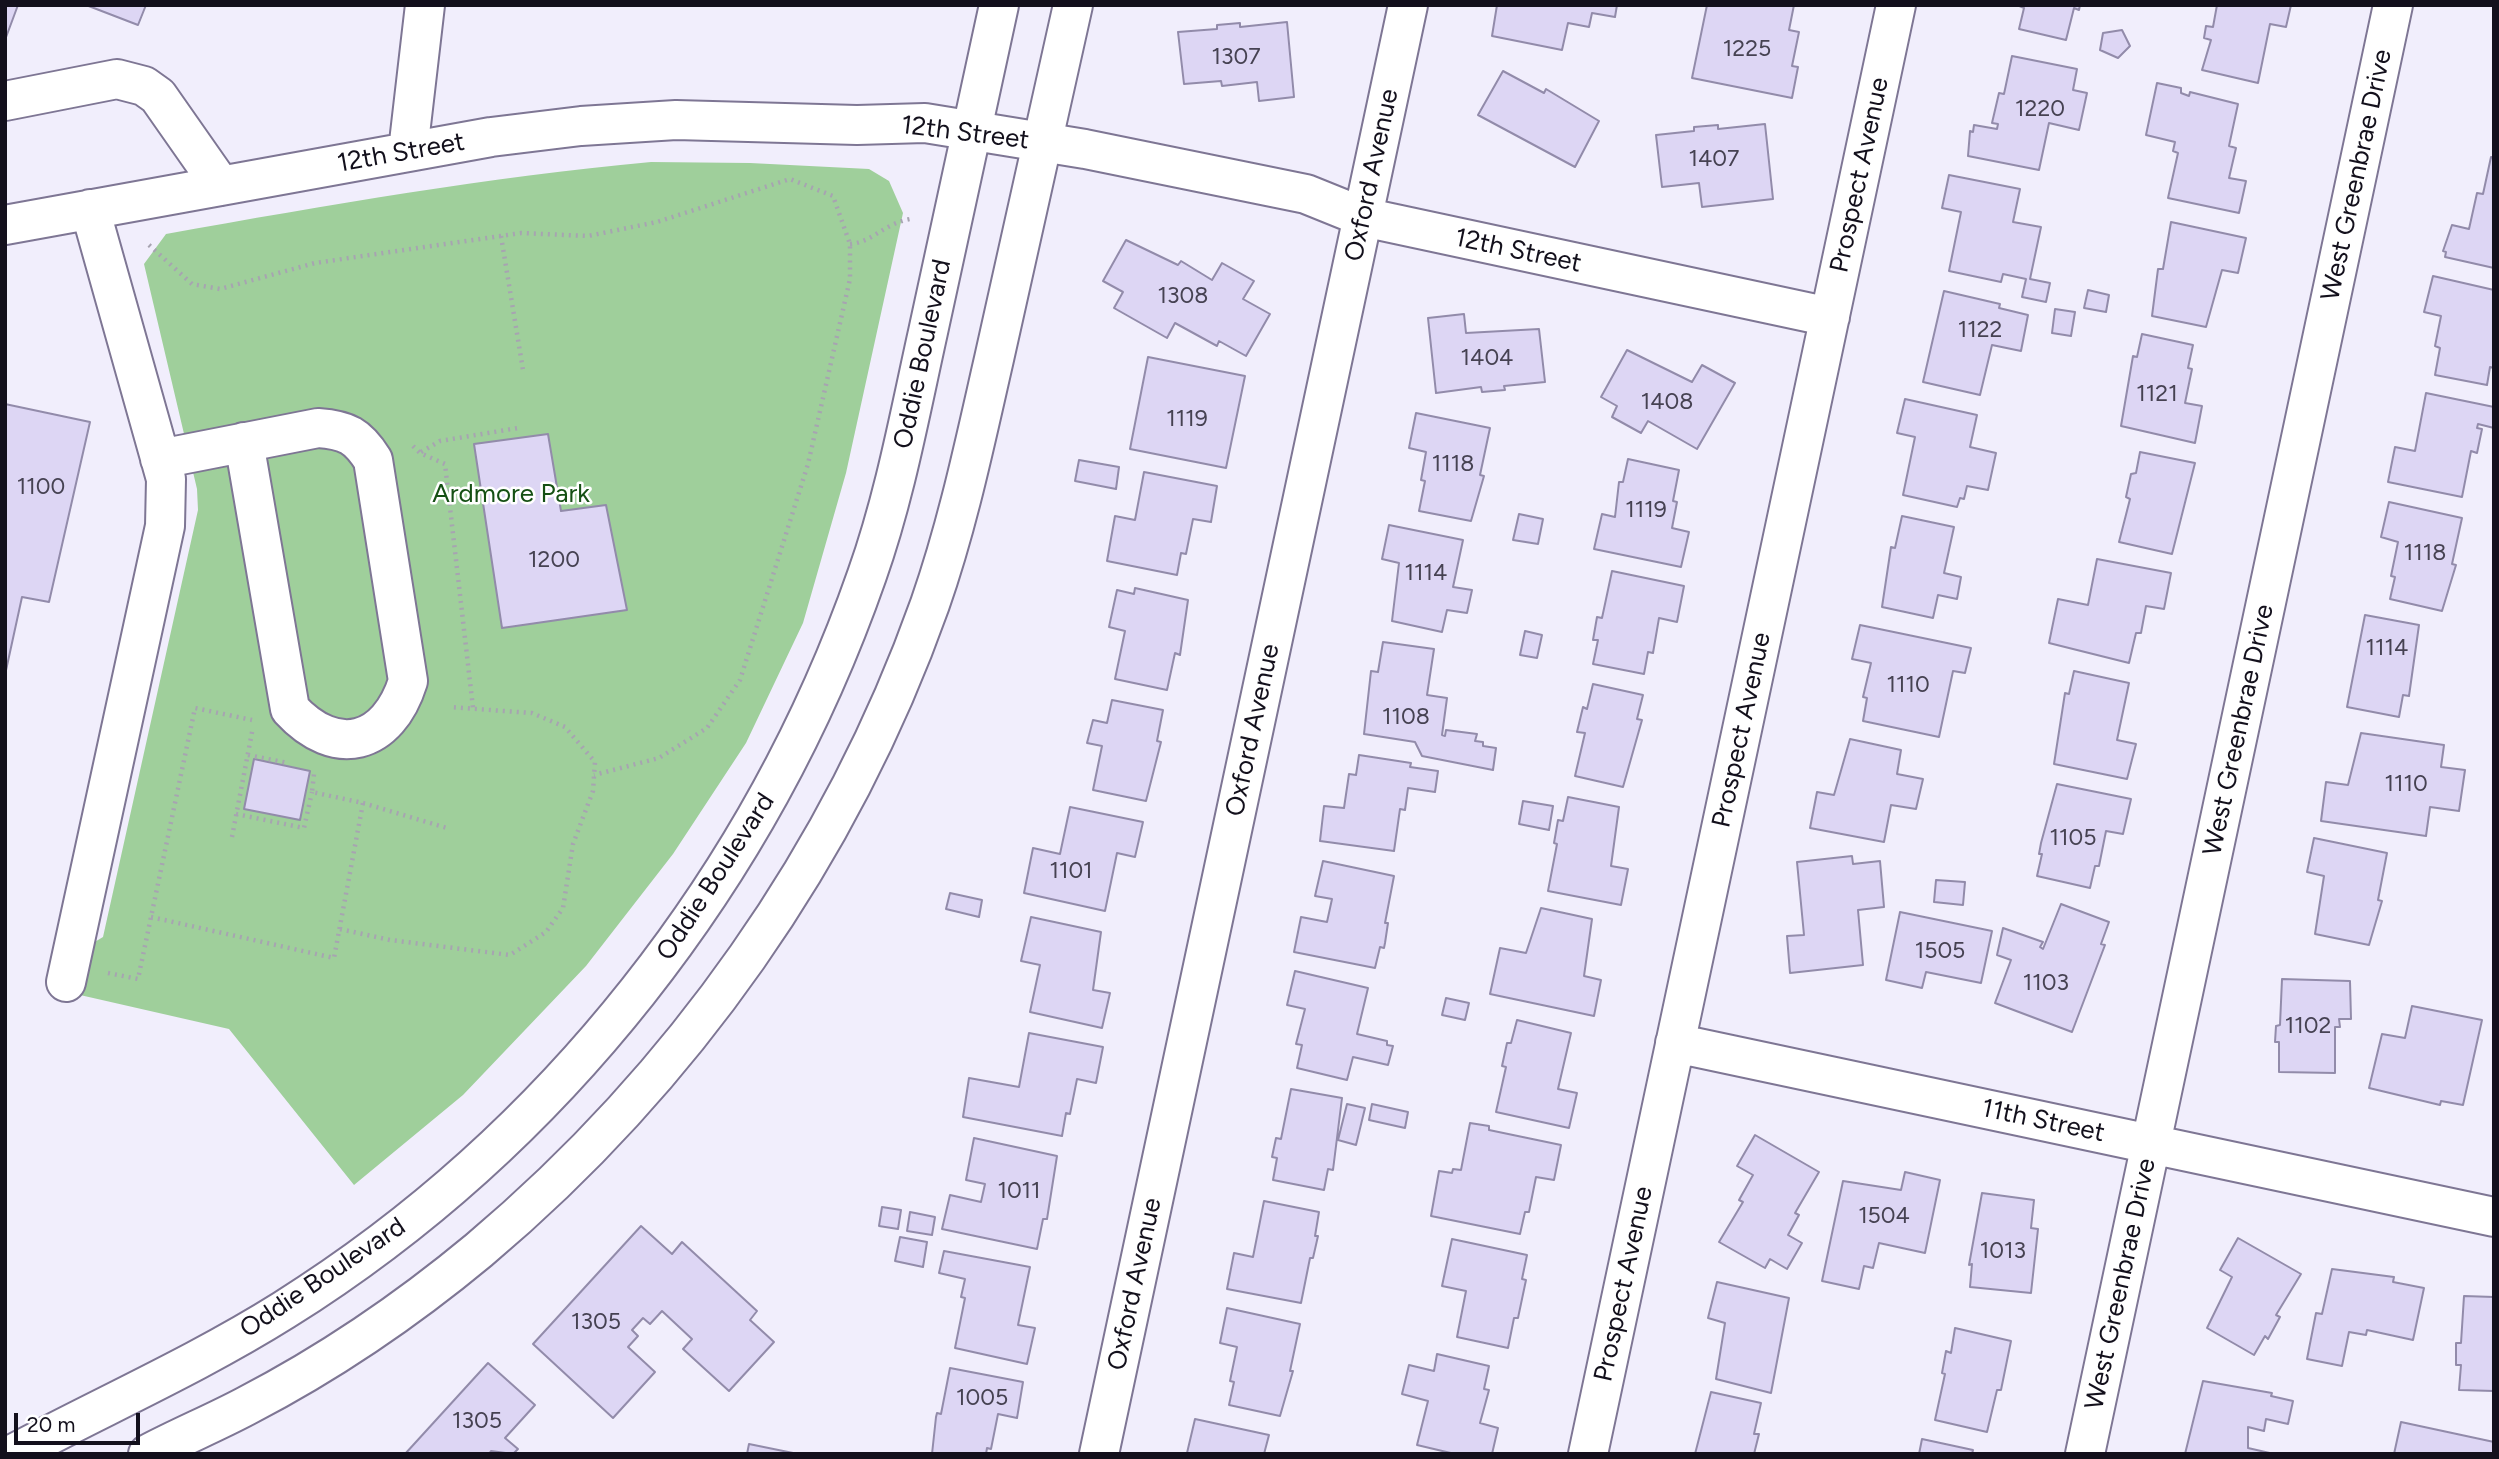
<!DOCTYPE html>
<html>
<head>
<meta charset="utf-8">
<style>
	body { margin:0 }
	#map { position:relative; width:2499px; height:1459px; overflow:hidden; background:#f1eefc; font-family:Figtree,sans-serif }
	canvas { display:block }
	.frame { position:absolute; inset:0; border:7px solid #13101c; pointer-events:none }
	.scale { position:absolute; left:14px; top:1413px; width:126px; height:32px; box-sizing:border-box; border:4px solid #13101c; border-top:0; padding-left:9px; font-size:21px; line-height:24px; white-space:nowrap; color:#13101c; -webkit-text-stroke:5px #fff; paint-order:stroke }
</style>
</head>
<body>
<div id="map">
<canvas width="2499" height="1459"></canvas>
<div class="frame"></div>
<div class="scale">20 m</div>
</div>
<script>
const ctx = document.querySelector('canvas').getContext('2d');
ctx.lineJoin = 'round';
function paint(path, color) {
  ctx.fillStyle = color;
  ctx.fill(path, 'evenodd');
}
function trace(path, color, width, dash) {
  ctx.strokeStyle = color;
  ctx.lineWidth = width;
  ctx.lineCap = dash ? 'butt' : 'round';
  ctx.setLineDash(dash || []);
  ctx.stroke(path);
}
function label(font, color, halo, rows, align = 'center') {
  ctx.font = font + ' Figtree,sans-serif';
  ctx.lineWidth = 5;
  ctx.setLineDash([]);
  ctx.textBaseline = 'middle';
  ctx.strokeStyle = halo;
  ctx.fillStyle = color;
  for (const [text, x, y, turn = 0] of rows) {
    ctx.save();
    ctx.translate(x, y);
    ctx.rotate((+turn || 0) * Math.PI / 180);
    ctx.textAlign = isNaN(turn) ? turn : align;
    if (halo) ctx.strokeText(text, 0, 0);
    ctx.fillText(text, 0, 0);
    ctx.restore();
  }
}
paint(new Path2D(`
	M651 162 750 163 869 169 889 181 903 213 846 473 803 623 746 743 673 854 586 966 463 1095 354 1185 229 1029 80 995 93 943 103 937 198 510 197 489 144 264 166 234C328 205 488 177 651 162Z`), '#9fcf9b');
const building = new Path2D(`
	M5 5H18L5 40Z
	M86 5H146L138 25Z
	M1497 5 1513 6 1617 5 1615 17 1592 13 1589 27 1568 23 1562 50 1492 36Z
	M1707 5H1794L1789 30 1799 32 1792 66 1798 67 1792 98 1692 78Z
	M2017 5H2080L2079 10 2074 8 2066 40 2019 29 2024 8Z
	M2217 5H2291L2286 27 2270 24 2258 83 2202 70 2211 40 2204 38 2206 26 2213 27Z
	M1287 22 1294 97 1259 101 1257 82 1222 86 1221 81 1184 84 1178 32 1217 29V25L1240 23V27Z
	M2122 30 2130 46 2118 58 2100 50 2103 33Z
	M2012 56 2077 69 2073 90 2087 93 2079 130 2049 123 2039 170 1968 156 1970 131 1973 132 1974 125 1997 129 1998 124 1992 123 1999 93 2004 94Z
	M1503 71 1544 93 1546 89 1599 121 1575 167 1478 115Z
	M2157 83 2181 88V93L2189 96 2190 92 2238 104 2229 146 2236 148 2229 178 2246 181 2239 213 2168 198 2178 153 2173 151 2175 142 2146 135Z
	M1765 124 1773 199 1702 207 1699 183 1662 187 1656 135 1694 131V127L1718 125V129Z
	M2491 157 2494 158V268L2445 257 2446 252 2443 251 2452 225 2469 229 2477 193 2483 194Z
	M1949 175 2020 189 2013 222 2041 227 2030 279 2050 283 2046 302 2022 297 2026 279 2003 274 2001 282 1949 271 1961 212 1942 208Z
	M2171 222 2246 238 2238 273 2222 270 2206 327 2152 316 2158 269H2163Z
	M1126 240 1178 265 1181 261 1212 280 1222 263 1254 281 1243 299 1270 314 1246 356 1219 341 1217 346 1175 323 1167 338 1114 308 1123 292 1103 281Z
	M2433 276 2494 290V368L2490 367 2487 385 2435 375 2440 348 2435 346 2441 316 2424 312Z
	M2088 290 2109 295 2106 312 2084 308Z
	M1944 291 2000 304 1999 308 2028 315 2021 351 1992 345 1980 395 1923 382Z
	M2055 309 2075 312 2071 336 2052 333Z
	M1464 314 1466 333 1539 329 1545 382 1504 386 1505 390 1482 392 1481 387 1436 393 1428 318Z
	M2142 334 2193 345 2188 368 2192 369 2185 403 2202 406 2195 443 2121 426 2133 356 2137 357Z
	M1627 350 1692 382 1702 365 1735 383 1697 449 1648 421 1641 433 1612 417 1617 406 1601 397Z
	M1148 357 1245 376 1226 468 1130 449Z
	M2426 393 2494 407V428L2478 424 2477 428 2482 429 2477 453 2471 451 2462 497 2388 482 2395 447 2415 451Z
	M1905 399 1977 415 1970 447 1996 453 1988 490 1967 486 1964 499 1960 498 1957 507 1903 495 1915 437 1897 433Z
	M5 404 90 422 49 602 22 597 5 675Z
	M1416 413 1490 428 1480 475 1484 476 1471 521 1419 511 1425 481 1421 480 1426 452 1409 448Z
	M548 434 561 511 606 505 627 610 502 628 474 444Z
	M2140 452 2195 463 2172 554 2119 542 2130 499 2126 497 2131 474 2136 473Z
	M1628 459 1679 470 1673 501 1677 502 1672 528 1689 532 1681 567 1594 549 1602 514 1615 517 1619 482H1623Z
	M1079 460 1119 467 1116 489 1075 481Z
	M1144 472 1217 486 1211 522 1193 519 1186 554 1181 553 1177 575 1107 561 1115 516 1135 520Z
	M2389 502 2462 518 2452 564 2456 565 2442 611 2390 599 2395 577 2391 576 2398 542 2381 537Z
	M1519 514 1543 519 1538 544 1513 540Z
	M1902 516 1954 527 1944 573 1961 577 1957 599 1938 595 1933 618 1882 607 1891 547 1895 548Z
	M1389 525 1463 540 1453 587 1472 590 1467 613 1447 610 1442 632 1392 621 1399 563 1382 559Z
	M2097 559 2171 573 2164 609 2146 606 2141 633H2136L2129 663 2049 643 2058 599 2088 605Z
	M1612 571 1684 586 1677 622 1659 618 1653 653 1648 652 1644 674 1593 664 1598 640H1593L1597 617 1602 618Z
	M1135 588 1188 600 1180 655 1175 653 1167 690 1115 679 1125 631 1109 627 1117 590 1134 594Z
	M2365 615 2419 625 2409 696 2403 695 2399 717 2347 707Z
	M1860 625 1971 648 1965 673 1953 671 1939 737 1863 721 1867 698 1863 697 1871 663 1852 659Z
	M1525 631 1542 635 1537 658 1520 655Z
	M1383 642 1434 649 1427 695 1447 698 1442 735 1445 736 1446 730 1477 734 1475 741 1483 742V746L1496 748 1493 770 1422 756 1415 742 1364 734 1371 671 1378 672Z
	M2074 671 2129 683 2117 740 2136 744 2127 779 2054 764 2065 693 2069 694Z
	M1593 684 1643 695 1637 719 1642 720 1623 787 1575 776 1585 733 1577 732 1583 707 1587 709Z
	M1112 700 1163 710 1157 741 1161 742 1146 801 1093 790 1102 746 1087 743 1093 720 1107 723Z
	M2361 733 2444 745 2441 767 2465 770 2459 811 2430 807 2426 836 2321 821 2326 782 2348 785Z
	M1850 739 1901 750 1897 774 1923 779 1916 809 1891 805 1884 842 1810 828 1817 792 1834 795Z
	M1359 755 1411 763 1410 767 1438 771 1435 792 1408 788 1405 810 1400 809 1394 851 1320 841 1324 806 1344 808 1349 774 1356 775Z
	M254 759 310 771 300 820 244 809Z
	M2057 784 2131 799 2123 834 2106 831 2099 866H2095L2090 888 2037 876 2042 854H2039L2041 843Z
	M1568 797 1619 807 1611 866 1628 869 1621 905 1548 891 1557 844 1554 843 1558 820 1563 821Z
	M1523 801 1553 806 1549 830 1519 824Z
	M1070 807 1143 822 1135 857 1117 853 1105 911 1024 893 1033 848 1060 854Z
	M2314 838 2387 853 2378 900 2382 901 2369 945 2315 934 2324 876 2307 872Z
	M1852 856 1853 864 1880 861 1884 907 1858 910 1863 965 1790 973 1787 936 1804 935 1797 862Z
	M1323 861 1394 876 1385 923H1388L1385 943 1384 948 1380 947 1375 968 1294 952 1301 917 1327 922 1332 899 1315 896Z
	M1936 880 1965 882 1963 905 1934 902Z
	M950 893 982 900 979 917 946 909Z
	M2061 904 2109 922 2101 944 2105 945 2072 1032 1995 1003 2011 960 1997 955 2003 928 2043 942 2040 947 2043 949Z
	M1541 908 1592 919 1584 976 1601 980 1594 1016 1490 994 1500 948 1526 953Z
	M1900 912 1992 931 1981 983 1926 972 1922 988 1886 980Z
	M1031 917 1101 932 1093 990 1110 993 1102 1028 1030 1012 1040 965 1021 961Z
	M1295 971 1368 988 1357 1034 1387 1041V1045L1393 1046 1388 1065 1353 1057 1347 1080 1297 1068 1302 1045 1296 1044 1305 1009 1287 1005Z
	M2282 979 2350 981 2351 1019H2339L2340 1027H2335V1073L2279 1072V1042H2275L2276 1026 2280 1025Z
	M1446 998 1469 1003 1465 1020 1442 1015Z
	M2412 1006 2482 1020 2463 1105 2441 1101 2440 1105 2369 1088 2382 1034 2405 1038Z
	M1517 1020 1571 1033 1558 1089 1577 1093 1569 1128 1496 1112 1506 1067 1502 1066 1507 1043H1511Z
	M1029 1033 1103 1047 1096 1083 1077 1079 1070 1114 1066 1113 1062 1136 963 1117 969 1078 1019 1087Z
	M1291 1089 1342 1098 1333 1170 1328 1169 1324 1190 1273 1180 1277 1158 1272 1157 1276 1138 1281 1139Z
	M1347 1104 1365 1108 1356 1145 1338 1140Z
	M1372 1104 1408 1112 1405 1128 1369 1120Z
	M1470 1123 1489 1126V1130L1561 1145 1554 1180 1536 1177 1529 1212H1525L1520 1234 1431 1216 1439 1171 1452 1173 1453 1169 1461 1170Z
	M1755 1135 1819 1172 1795 1213 1799 1215 1788 1235 1802 1243 1787 1269 1770 1259 1765 1268 1719 1242 1743 1202 1739 1200 1753 1175 1737 1166Z
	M974 1138 1057 1156 1047 1219H1043L1037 1249 942 1229 950 1195 981 1202 985 1184 966 1180Z
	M1905 1172 1940 1180 1925 1253 1879 1243 1873 1268 1864 1266 1859 1289 1822 1281 1843 1181 1901 1190Z
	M1982 1193 2034 1200 2031 1228 2038 1229 2031 1293 1970 1287 1972 1264 1969 1265Z
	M1264 1201 1319 1212 1315 1236H1318L1313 1258H1310L1301 1303 1227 1289 1234 1253 1253 1257Z
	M882 1207 901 1210 898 1229 879 1226Z
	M910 1212 935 1217 932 1235 907 1231Z
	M641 1226 672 1254 682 1242 757 1311 750 1320 774 1342 729 1391 683 1349 692 1339 662 1311 650 1324 643 1318 632 1330 638 1336 628 1347 655 1372 613 1418 533 1344Z
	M900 1237 927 1242 923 1267 895 1261Z
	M2238 1238 2301 1274 2276 1315 2280 1317 2268 1339 2265 1336 2254 1355 2207 1328 2232 1277 2220 1270Z
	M1452 1239 1527 1255 1522 1279 1526 1280 1518 1318H1514L1508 1348 1457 1337 1466 1291 1442 1286Z
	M944 1251 1030 1267 1018 1325 1035 1328 1027 1364 955 1348 965 1298 961 1297 965 1279 939 1273Z
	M2332 1269 2394 1277 2393 1282 2424 1288 2413 1340 2367 1330 2366 1335 2349 1332 2342 1366 2307 1359 2316 1313 2322 1314Z
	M1717 1282 1789 1298 1771 1393 1716 1379 1725 1323 1708 1318Z
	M2464 1296 2494 1297V1391L2459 1390 2461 1365H2456V1343H2461Z
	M1227 1308 1300 1324 1290 1371H1293L1280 1416 1229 1405 1234 1382 1230 1381 1237 1347 1220 1343Z
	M1955 1328 2011 1341 2001 1390H1997L1987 1432 1935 1420 1945 1374 1942 1373 1946 1351 1951 1353Z
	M1437 1354 1489 1366 1484 1389 1489 1390 1480 1423 1498 1428 1492 1454H1455L1417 1445 1428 1401 1402 1394 1409 1365 1434 1371Z
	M488 1363 535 1405 505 1438 518 1449 513 1454 491 1451 489 1454H405Z
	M950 1368 1023 1382 1017 1418 998 1414 991 1449 987 1448 986 1454H932L936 1417 937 1413 941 1414Z
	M2203 1381 2272 1393 2271 1396 2293 1401 2288 1424 2266 1419 2264 1431 2248 1427V1448L2274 1454H2185Z
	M1711 1392 1761 1403 1754 1434H1759L1754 1454H1695Z
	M1195 1419 1269 1435 1264 1454 1187 1453Z
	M2401 1422 2494 1442V1454H2394Z
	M1922 1439 1973 1450 1972 1454H1919Z
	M749 1444 798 1454H747Z`);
paint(building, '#ddd6f4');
trace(building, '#928baa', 2);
const minor = new Path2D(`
	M5 101 117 79 144 86 158 96 221 186
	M408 151 425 5
	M5 225 491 137 581 126 676 120 857 125 925 123 1085 149 1306 194 1363 217 1830 317
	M160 459 318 428C347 430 358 436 373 460L408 681C388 745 336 759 290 709L244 442
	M66 982 165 526 166 479 90 209
	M1675 1043 2494 1217
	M1099 1454 1408 5
	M1588 1454 1896 5
	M2085 1454 2393 5`);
const major = new Path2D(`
	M13 1454C103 1406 198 1364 284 1310 555 1140 762 876 867 575 895 496 910 413 928 332 952 223 975 114 999 5
	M148 1454C180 1437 214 1423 246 1406 327 1364 408 1309 479 1250 682 1079 841 855 930 604 958 524 975 442 994 359 1021 241 1047 123 1073 5`);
trace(minor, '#7e7694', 42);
trace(major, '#7e7694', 42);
trace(new Path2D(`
	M501 236 523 370
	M850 244C873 242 883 224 910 219
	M149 245 192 284 220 289 315 263 521 233 588 236 657 222 790 179 833 196 850 244V279L808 464 740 680 707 728 659 758 594 775
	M413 446 420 453 445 464 473 708
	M421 452 440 441 518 428
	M248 755 288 763
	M363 803 447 828
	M236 814 304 828 312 792
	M232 837 253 727
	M151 917 334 958 363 803 312 792 314 774
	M340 929 390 940 510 955 546 932 563 908 573 844 593 791 595 762 565 727 532 713 449 707
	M108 973 138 979 195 708 252 720`), '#a7a4b1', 4.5, [2, 5]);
trace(minor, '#fff', 38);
trace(major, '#fff', 38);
label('23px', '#464252', null, [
	["1225",1747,49],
	["1307",1236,57],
	["1220",2040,109],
	["1407",1714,159],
	["1308",1183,296],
	["1122",1980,330],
	["1404",1487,358],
	["1121",2157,394],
	["1408",1667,402],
	["1119",1187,419],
	["1118",1453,464],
	["1100",41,487],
	["1119",1646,510],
	["1118",2425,553],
	["1200",554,560],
	["1114",1426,573],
	["1114",2387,648],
	["1110",1908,685],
	["1108",1406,717],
	["1110",2406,784],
	["1105",2073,838],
	["1101",1071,871],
	["1505",1940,951],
	["1103",2046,983],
	["1102",2308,1026],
	["1011",1019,1191],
	["1504",1884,1216],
	["1013",2003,1251],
	["1305",596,1322],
	["1005",982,1398],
	["1305",477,1421]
]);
label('26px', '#13101c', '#fff', [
	["12th Street",965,133,7],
	["12th Street",401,153,-10],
	["Oxford Avenue",1372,175,-78],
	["Prospect Avenue",1860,175,-78],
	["West Greenbrae Drive",2357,175,-78],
	["12th Street",1518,251,12],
	["Oddie Boulevard",923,354,-78],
	["Oxford Avenue",1253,730,-78],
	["Prospect Avenue",1742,730,-78],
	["West Greenbrae Drive",2239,730,-78],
	["Oddie Boulevard",716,877,-57],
	["11th Street",2043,1121,12],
	["Oddie Boulevard",323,1278,-34],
	["Oxford Avenue",1135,1284,-78],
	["Prospect Avenue",1624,1284,-78],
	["West Greenbrae Drive",2121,1284,-78]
]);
label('26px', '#155014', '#fff', [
	["Ardmore Park",511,494]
]);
</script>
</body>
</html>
